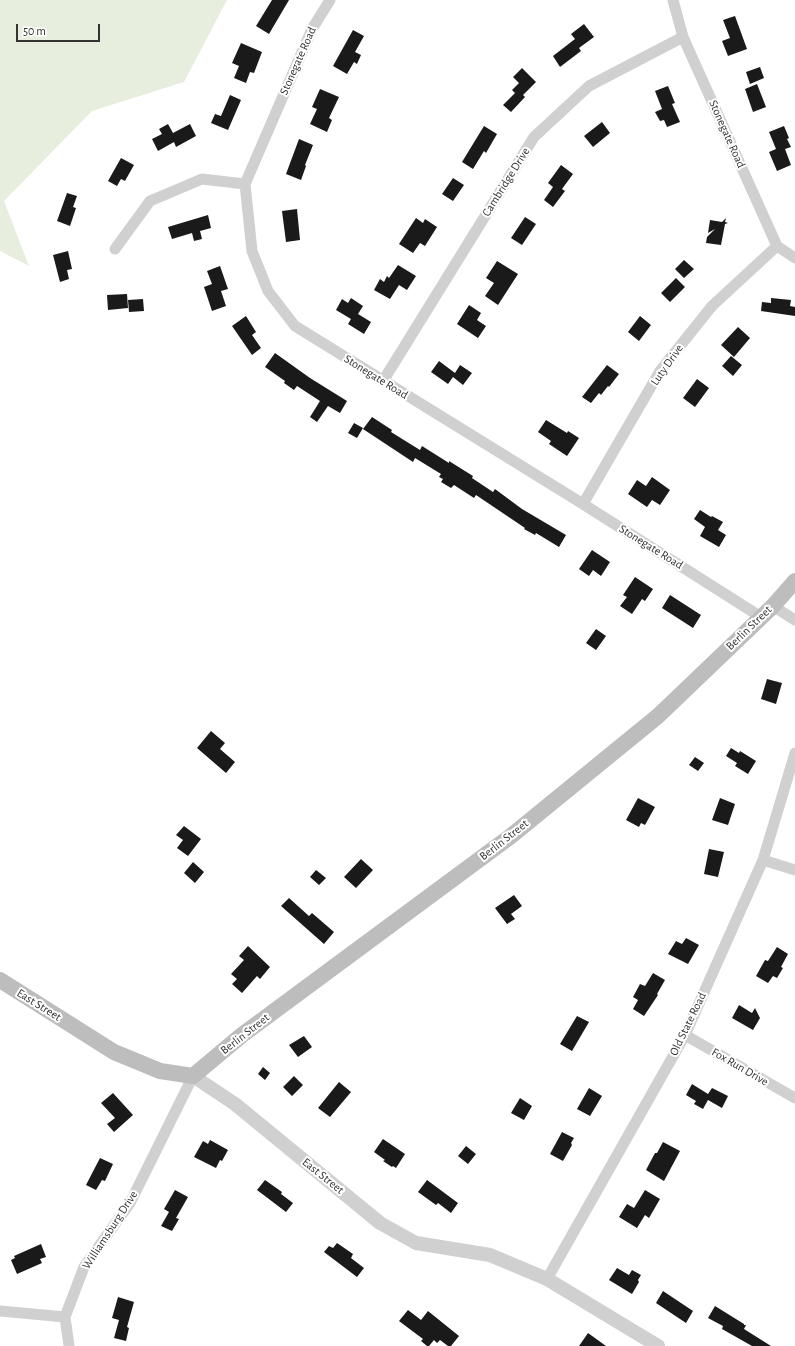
<!DOCTYPE html>
<html>
<head>
<meta charset="utf-8">
<style>
	body { margin:0 }
	#map { position:relative; width:795px; height:1346px; overflow:hidden; background:#fff; font-family:"Alegreya Sans",sans-serif }
	canvas { display:block }
	.scale { position:absolute; left:16px; top:24px; width:84px; height:18px; box-sizing:border-box; border:2px solid #333; border-top:0; padding-left:5px; font-size:12px; line-height:14px; white-space:nowrap; color:#333; -webkit-text-stroke:3px #fff; paint-order:stroke }
</style>
</head>
<body>
<div id="map">
<canvas width="795" height="1346"></canvas>
<div class="scale">50 m</div>
</div>
<script>
const ctx = document.querySelector('canvas').getContext('2d');
ctx.lineJoin = 'round';
function paint(path, color) {
  ctx.fillStyle = color;
  ctx.fill(path, 'evenodd');
}
function trace(path, color, width, dash) {
  ctx.strokeStyle = color;
  ctx.lineWidth = width;
  ctx.lineCap = dash ? 'butt' : 'round';
  ctx.setLineDash(dash || []);
  ctx.stroke(path);
}
function label(font, color, halo, rows, align = 'center') {
  ctx.font = font + ' "Alegreya Sans",sans-serif';
  ctx.lineWidth = 4;
  ctx.setLineDash([]);
  ctx.textBaseline = 'middle';
  ctx.strokeStyle = halo;
  ctx.fillStyle = color;
  for (const [text, x, y, turn = 0] of rows) {
    ctx.save();
    ctx.translate(x, y);
    ctx.rotate((+turn || 0) * Math.PI / 180);
    ctx.textAlign = isNaN(turn) ? turn : align;
    if (halo) ctx.strokeText(text, 0, 0);
    ctx.fillText(text, 0, 0);
    ctx.restore();
  }
}
paint(new Path2D(`
	M0 0H227L184 82 92 111 4 201 29 266 0 251Z`), '#e8eede');
paint(new Path2D(`
	M272 0H289L269 34 256 26Z
	M735 16 747 49 728 56 722 41 730 38 723 20Z
	M584 24 594 37 579 48 581 51 560 67 553 56 575 39 571 34Z
	M353 30 364 36 355 52 361 55 357 64 354 62 347 74 333 66Z
	M241 43 262 52 254 73 250 72 246 83 234 78 239 66 232 63Z
	M760 67 764 78 750 84 746 72Z
	M522 68 536 82 523 95 525 97 511 112 503 105 515 93 512 90 519 83 513 77Z
	M757 84 766 107 753 112 745 89Z
	M668 86 675 103 672 104 680 122 667 127 664 120 660 121 655 112 662 109 655 91Z
	M320 89 339 97 329 118 332 120 327 132 310 124 317 109 312 107Z
	M230 95 241 100 228 130 211 123 215 114 221 116Z
	M602 122 610 133 593 147 584 136Z
	M168 124 173 133 190 124 196 136 176 147 174 142 158 151 152 139 162 134 159 129Z
	M484 126 497 134 486 153 484 151 473 169 462 162Z
	M784 126 789 138 787 139 791 147 785 149 791 165 777 171 769 152 776 149 769 132Z
	M299 139 313 145 305 165 306 166 301 180 286 174Z
	M121 158 134 165 125 181 121 179 117 186 108 181Z
	M561 165 573 174 562 189 565 191 553 207 544 200 553 187 548 183Z
	M453 178 464 185 453 201 442 194Z
	M67 193 77 196 73 207 76 208 70 226 57 221Z
	M297 209 300 240 286 242 282 211Z
	M208 215 211 228 200 231 202 239 194 241 192 233 172 239 168 227Z
	M525 217 536 224 522 245 511 238Z
	M416 218 423 223 425 219 437 227 425 246 420 243 413 253 399 244Z
	M726 218 725 222 728 223 725 224 721 245 706 243 707 237 715 229 708 233 710 220 722 222Z
	M68 251 72 269 67 270 69 279 60 282 53 255Z
	M684 260 694 269 684 278 675 269Z
	M497 261 518 274 498 305 485 296 494 283 486 278Z
	M398 265 416 276 407 290 399 285 390 299 374 290 380 279 384 282 387 276 389 278Z
	M220 266 228 289 221 291 226 306 212 311 204 287 212 284 207 271Z
	M676 278 685 287 670 302 661 293Z
	M127 294 128 308 108 310 107 295Z
	M351 298 363 306 358 314 371 322 364 334 348 324 351 319 336 310 342 299 348 303Z
	M771 298 791 300 790 306 795 307V316L761 311 762 302 771 303Z
	M143 299 144 311 129 312 128 300Z
	M469 305 481 313 477 320 486 326 478 338 457 324Z
	M246 316 256 332 252 335 261 348 252 355 232 326Z
	M640 316 651 325 639 341 628 332Z
	M738 327 750 338 734 357 721 345Z
	M275 353 310 378 347 401 340 413 328 406 317 422 310 417 320 401 297 386 294 390 284 383 285 381 265 367Z
	M731 356 742 365 733 376 722 366Z
	M439 361 455 373 460 365 472 373 463 385 453 377 448 384 431 372Z
	M607 365 619 374 609 387 608 386 601 395 599 393 591 403 582 397Z
	M697 379 709 388 695 407 683 398Z
	M372 417 392 430 391 432 420 450 422 446 449 463V461L473 476 472 478 493 492 495 489 522 509 566 535 559 547 536 533 535 535 524 529 525 528 476 495 474 498 454 485 451 488 441 482 443 479 439 477 441 474 415 458 413 462 363 429Z
	M546 420 567 433 568 431 579 438 567 456 549 444 551 441 538 432Z
	M354 423 363 428 357 438 348 433Z
	M652 477 670 490 660 505 652 500 647 507 628 494 637 480 646 486Z
	M700 510 711 517 712 516 723 522 718 530 726 535 719 547 700 536 705 527 694 519Z
	M592 550 610 562 601 576 593 570 589 576 579 569Z
	M635 577 653 589 645 601 642 599 632 614 620 606 627 597 623 595Z
	M670 595 701 615 693 628 662 608Z
	M596 629 606 636 596 650 586 643Z
	M767 679 782 683 776 704 761 699Z
	M211 731 225 743 220 749 235 762 226 773 197 748Z
	M731 748 739 753 740 751 756 761 748 774 735 766 737 763 726 756Z
	M695 757 704 763 698 771 689 765Z
	M638 798 655 807 645 825 641 823 639 827 626 820Z
	M720 798 735 804 728 825 712 820Z
	M184 826 201 839 188 856 177 848 183 840 176 835Z
	M709 849 724 852 718 877 704 874Z
	M361 859 373 870 356 888 344 877Z
	M193 862 204 872 195 883 184 873Z
	M316 870 326 878 319 885 310 877Z
	M514 895 522 906 511 914 515 919 507 924 495 908Z
	M289 898 309 916 312 913 334 932 324 944 281 906Z
	M686 938 699 945 688 964 668 954 676 941 682 944Z
	M248 946 270 967 260 979 257 976 242 993 232 984 237 979 231 974 244 960 239 956Z
	M777 947 788 954 781 967 783 968 777 978 773 976 768 983 756 976 765 960 768 961Z
	M653 973 665 980 657 994 658 995 644 1016 633 1009 638 1000 633 997 640 984 645 986Z
	M739 1005 752 1013 755 1008 760 1018 753 1030 732 1018Z
	M577 1016 589 1022 572 1051 560 1044Z
	M304 1036 312 1047 298 1057 289 1045Z
	M263 1067 270 1073 265 1080 258 1074Z
	M294 1076 303 1085 292 1096 283 1087Z
	M339 1082 351 1092 330 1117 318 1108Z
	M692 1084 708 1094 712 1088 728 1096 722 1108 708 1100 703 1109 694 1104 696 1101 686 1095Z
	M589 1088 602 1096 590 1116 577 1109Z
	M113 1093 133 1115 114 1132 107 1124 115 1118 101 1103Z
	M520 1098 532 1106 524 1120 511 1113Z
	M562 1132 574 1138 571 1143 572 1145 563 1161 550 1154Z
	M383 1139 405 1154 396 1168 393 1166 392 1167 383 1161 385 1160 374 1152Z
	M210 1140 228 1150 222 1161 220 1160 216 1168 194 1157 203 1141 208 1144Z
	M663 1142 680 1151 664 1181 646 1170 655 1153H657Z
	M466 1146 476 1154 468 1164 458 1156Z
	M100 1158 113 1164 105 1181 102 1180 96 1190 86 1185Z
	M265 1180 282 1192 281 1194 293 1203 286 1212 257 1190Z
	M427 1180 458 1203 451 1213 438 1203 436 1205 418 1192Z
	M175 1190 188 1197 176 1218 179 1219 172 1231 161 1226 169 1212 164 1209Z
	M645 1190 660 1199 649 1218 645 1215 637 1228 619 1217 627 1204 634 1208Z
	M337 1243 353 1254 351 1258 364 1268 357 1277 324 1252 329 1246 333 1248Z
	M41 1244 46 1257 40 1259 42 1263 17 1274 11 1260 15 1258 14 1256Z
	M617 1268 629 1275 632 1270 641 1275 638 1280 639 1282 632 1294 609 1280Z
	M663 1291 693 1311 686 1323 656 1303Z
	M118 1297 134 1302 127 1327 129 1328 126 1341 114 1338 119 1320 112 1318Z
	M715 1306 744 1324V1325H746L744 1329 771 1346H752L722 1329 723 1326 708 1318Z
	M408 1310 421 1320 428 1311 459 1336 451 1346H448L440 1340 437 1343 434 1340 429 1346H427L421 1341 423 1339 399 1321Z
	M588 1333 606 1346H579Z`), '#1a1a1a');
trace(new Path2D(`
	M330 0 312 29 245 184 252 251 268 291 295 326 583 504 761 617
	M673 0 683 37 777 246 795 258
	M115 249 150 201 202 179 245 184
	M383 381 534 137 589 86 683 37
	M583 504 660 371 712 306 777 246
	M773 606 795 620
	M763 860 795 870
	M685 1035 795 1098
	M547 1279 685 1035 763 860 795 753
	M0 1311 65 1317
	M69 1346 65 1317 84 1267 130 1203 193 1076`), '#d0d0d0', 11);
trace(new Path2D(`
	M193 1076 235 1104 380 1223 416 1243 490 1255 547 1279 658 1346`), '#d0d0d0', 14);
trace(new Path2D(`
	M0 980 114 1052 160 1071 193 1076 242 1035 511 836 658 716 773 606 795 581`), '#bdbdbd', 16);
label('12px', '#333', '#fff', [
	["Stonegate Road",298,61,-66],
	["Stonegate Road",727,134,66],
	["Cambridge Drive",506,182,-58],
	["Luty Drive",667,365,-55],
	["Stonegate Road",376,377,32],
	["Stonegate Road",651,547,32],
	["Berlin Street",749,628,-44],
	["Berlin Street",504,840,-38],
	["East Street",39,1005,32],
	["Old State Road",688,1024,-64],
	["Berlin Street",245,1034,-38],
	["Fox Run Drive",740,1067,30],
	["East Street",323,1176,39],
	["Williamsburg Drive",110,1230,-57]
]);
</script>
</body>
</html>
